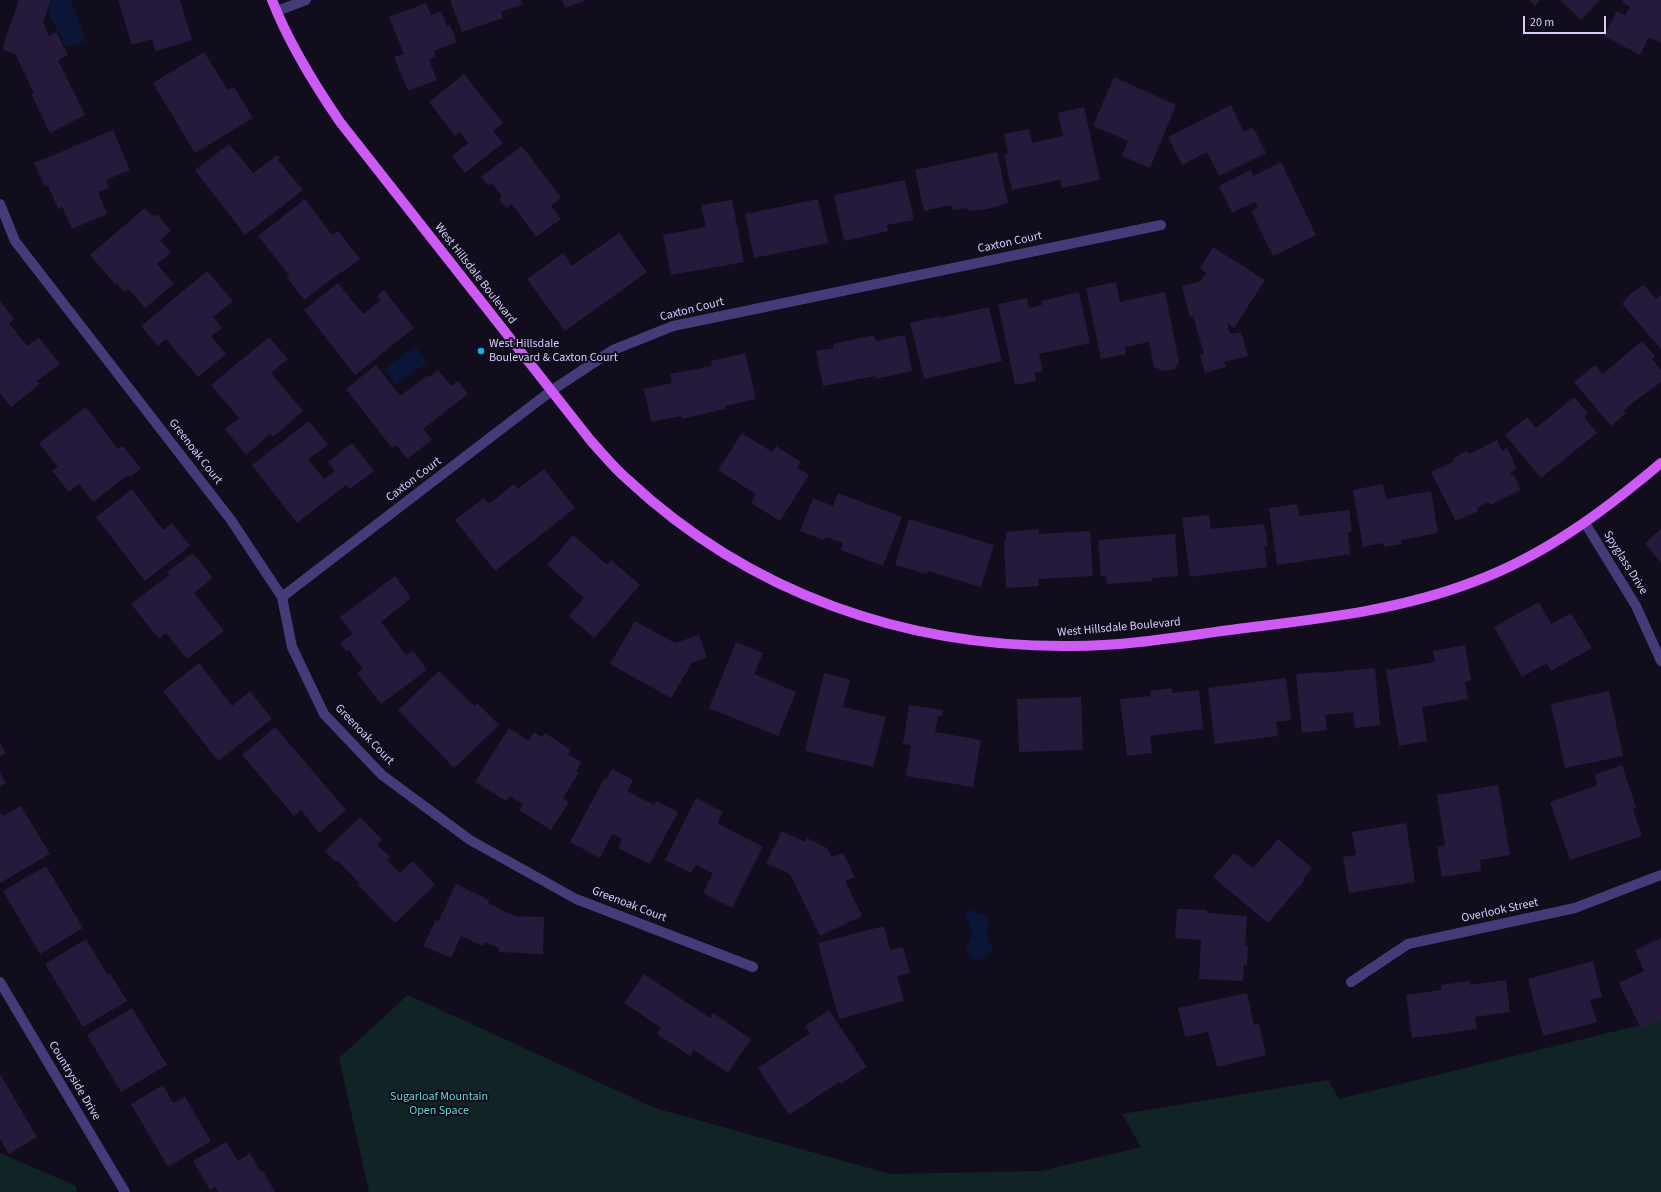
<!DOCTYPE html>
<html>
<head>
<meta charset="utf-8">
<style>
	body { margin:0 }
	#map { position:relative; width:1661px; height:1192px; overflow:hidden; background:#110d1d; font-family:"Source Sans 3",sans-serif }
	canvas { display:block }
	.scale { position:absolute; left:1523px; top:16px; width:83px; height:18px; box-sizing:border-box; border:2px solid #d7ccfc; border-top:0; padding-left:5px; font-size:12px; line-height:14px; white-space:nowrap; color:#d7ccfc; -webkit-text-stroke:3px #110d1d; paint-order:stroke }
</style>
</head>
<body>
<div id="map">
<canvas width="1661" height="1192"></canvas>
<div class="scale">20 m</div>
</div>
<script>
const ctx = document.querySelector('canvas').getContext('2d');
ctx.lineJoin = 'round';
function paint(path, color) {
  ctx.fillStyle = color;
  ctx.fill(path, 'evenodd');
}
function trace(path, color, width, dash) {
  ctx.strokeStyle = color;
  ctx.lineWidth = width;
  ctx.lineCap = dash ? 'butt' : 'round';
  ctx.setLineDash(dash || []);
  ctx.stroke(path);
}
function label(font, color, halo, rows, align = 'center') {
  ctx.font = font + ' "Source Sans 3",sans-serif';
  ctx.lineWidth = 4;
  ctx.setLineDash([]);
  ctx.textBaseline = 'middle';
  ctx.strokeStyle = halo;
  ctx.fillStyle = color;
  for (const [text, x, y, turn = 0] of rows) {
    ctx.save();
    ctx.translate(x, y);
    ctx.rotate((+turn || 0) * Math.PI / 180);
    ctx.textAlign = isNaN(turn) ? turn : align;
    if (halo) ctx.strokeText(text, 0, 0);
    ctx.fillText(text, 0, 0);
    ctx.restore();
  }
}
paint(new Path2D(`
	M408 995 655 1108 890 1174 1041 1171 1141 1147 1122 1114 1328 1080 1339 1099 1661 1020V1192H369L339 1058Z
	M0 1153 76 1186 77 1192H0Z`), '#102426');
paint(new Path2D(`
	M52 0H71L86 41 66 47 48 13Z
	M415 346 427 363 396 385 384 369Z
	M969 910 974 911 978 914C994 914 986 924 987 932 987 938 990 942 993 947 990 958 982 961 971 959 962 944 969 947 972 935L969 922 964 916 965 913Z`), '#0b1637');
paint(new Path2D(`
	M19 0H51L43 22 49 36 56 32 68 55 58 60 85 115 50 133 31 94 34 93 15 54 2 49Z
	M118 0H180L192 40 156 51 152 39 132 45Z
	M450 0H521L523 4 501 12 503 18 462 32Z
	M562 0H587L565 8Z
	M1529 0H1540L1535 6Z
	M1560 0H1600L1581 20Z
	M1623 0H1661V43L1649 37 1640 55 1604 36 1617 11 1625 15 1630 7 1622 2Z
	M426 3 431 15 441 11 447 26 450 25 457 42 434 51 436 57 429 60 437 80 408 91 394 57 404 54 389 17Z
	M204 52 228 90 234 87 253 118 195 153 153 83Z
	M464 74 503 123 493 131 503 143 465 173 452 156 468 143 460 132 455 136 429 102Z
	M1114 77 1176 105 1150 168 1122 156 1128 141 1093 126Z
	M1231 105 1244 132 1253 127 1266 153 1219 176 1207 152 1182 165 1168 137Z
	M1084 107 1100 180 1062 188 1060 180 1012 190 1004 155 1008 154 1004 134 1029 129 1032 143 1063 136 1058 113Z
	M113 130 130 170 106 180 109 188 98 192 107 214 72 229 62 207 58 209 48 185 45 187 34 163Z
	M229 144 253 173 277 155 280 158 278 160 303 190 245 235 195 170Z
	M522 146 561 198 551 206 561 219 536 237 512 204 506 208 499 199 502 196 492 183 488 186 481 177Z
	M997 152 1008 203 988 209 968 211 967 208 953 210 951 205 924 211 915 170Z
	M1281 162 1316 235 1273 256 1251 211 1258 208 1255 202 1232 213 1219 186 1251 170 1253 176Z
	M905 180 914 220 887 225 888 231 844 241 834 195Z
	M305 199 332 235 338 231 360 259 343 272 342 271 304 300 287 277 289 275 258 236Z
	M818 199 828 243 754 258 745 214Z
	M732 200 744 262 671 275 663 235 706 227 701 205Z
	M145 208 152 216 158 215 171 231 160 240 171 253 157 264 174 284 145 308 129 289 125 292 117 283 115 284 90 255Z
	M619 233 647 272 565 331 527 279 563 253 572 266Z
	M1213 247 1265 280 1234 328 1227 323 1230 334 1241 332 1248 356 1224 362 1226 367 1205 373 1200 355 1204 354 1193 316 1190 317 1182 286 1201 281 1206 273 1200 268Z
	M207 271 233 301 213 317 222 328 211 336 226 354 198 377 166 339 158 346 141 326Z
	M1116 282 1120 302 1165 292 1179 362 1175 369 1163 371 1154 367 1149 342 1125 347 1126 354 1101 359 1086 288Z
	M338 283 363 314 381 300 377 296 384 290 414 328 355 375 304 310Z
	M1644 285 1656 299 1661 295V349L1622 304 1631 293Z
	M1079 292 1090 343 1039 354 1043 371 1035 373 1036 381 1015 385 998 304 1027 298 1029 308 1042 305 1041 301Z
	M0 301 14 319 9 323 27 346 39 338 60 364 37 381 40 384 11 407 0 393Z
	M989 307 1002 361 924 379 910 323 940 316V318Z
	M874 335 876 341 905 335 912 371 876 379 875 376 823 386 816 351 834 348 833 344Z
	M269 337 288 359 271 373 303 411 273 437 270 434 246 455 225 429 239 418 211 385Z
	M1642 341 1655 356 1652 359 1661 370V382L1627 407 1628 408 1624 411 1626 413 1611 426 1574 382 1595 365 1603 374Z
	M745 353 756 399 725 406V409L682 419 681 416 651 422 644 389 672 383 670 374 712 366 711 361Z
	M376 365 400 396 428 375 429 377 438 370 451 386 458 381 468 394 423 429 432 440 407 459 396 445 392 448 346 389Z
	M1574 397 1588 414 1584 417 1597 433 1541 478 1505 435 1527 417 1536 428Z
	M86 407 118 449 123 446 141 469 130 477 128 475 93 502 79 484 69 492 52 471 58 467 39 443Z
	M309 421 328 445 308 459 324 479 335 471 328 462 352 443 374 471 350 489 346 485 297 523 252 465Z
	M742 433 772 452 776 446 801 462 797 468 809 475 780 521 751 503 756 494 718 470Z
	M1497 440 1502 451 1507 448 1517 469 1510 472 1512 476 1514 475 1521 490 1490 505 1488 502 1477 508 1478 511 1456 521 1431 472 1454 461 1452 459 1467 451 1469 454Z
	M544 469 575 508 495 571 455 520 484 498 489 504 514 484 518 489Z
	M1383 484 1386 499 1431 491 1438 533 1401 540 1402 544 1384 547 1383 543 1363 547 1353 490Z
	M132 489 163 530 172 523 190 546 145 581 96 517Z
	M838 493 902 517 883 566 841 550 843 543 826 537 824 540 800 531 813 498 833 506Z
	M1297 504 1299 516 1349 510 1352 532 1348 533 1350 554 1277 565 1269 508Z
	M1209 515 1211 529 1264 524 1268 546H1264L1267 567 1190 577 1182 518Z
	M909 519 994 545 981 587 928 571 927 574 895 565Z
	M1039 529V534L1090 531 1093 576 1038 579 1039 586 1006 588 1004 540H1006V532Z
	M1661 529V563L1645 543Z
	M1175 534 1178 576 1152 578V581L1107 584 1106 576H1101L1098 540Z
	M573 535 607 565 611 560 640 585 594 638 569 616 584 598 547 565Z
	M193 553 213 578 194 593 224 631 187 659 166 633 159 639 131 604 169 575 167 572Z
	M395 576 411 598 381 622 406 655 413 651 427 670 381 704 357 673 363 669 349 650 347 652 340 643 353 634 340 617Z
	M1539 602 1551 624 1571 613 1592 648 1551 671 1547 663 1522 677 1494 627Z
	M635 621 675 643 699 635 707 657 692 663 671 698 610 664Z
	M736 642 763 653 754 674 796 692 778 736 709 708Z
	M1465 645 1471 680 1465 682 1468 699 1422 707 1427 741 1399 746 1386 670 1435 662 1433 651Z
	M199 663 232 706 250 691 272 719 218 761 163 691Z
	M1375 668 1380 725 1355 728 1353 712 1325 715 1327 730 1302 733 1296 674 1321 672V673Z
	M439 671 474 706 477 703 499 725 454 768 398 710Z
	M824 673 850 680 843 707 886 717 873 767 805 751Z
	M1286 678 1291 720 1276 722 1278 736 1215 744 1208 688Z
	M1172 688V693L1199 690 1203 729 1150 736 1152 753 1127 756 1120 699 1151 696 1150 691Z
	M1609 691 1623 756 1565 768 1551 704Z
	M1081 697 1083 750 1019 752 1017 699Z
	M909 705 943 710 942 717 938 716 935 732 981 740 973 787 906 776 911 745 903 744Z
	M275 727 346 810 319 833 301 810 294 816 242 755Z
	M509 728 529 741 534 732 542 737 545 733 571 750 568 754 581 762 576 771 579 772 563 798 569 802 551 830 519 810 523 804 510 796 506 801 475 782Z
	M0 742 6 753 0 757Z
	M1622 765 1636 807 1633 809 1642 836 1570 860 1550 802 1598 785 1594 775Z
	M612 769 633 780 627 791 654 805 656 801 678 812 650 864 618 848 622 839 612 834 600 858 570 842 604 779 606 780Z
	M0 773 6 783 0 787Z
	M1498 785 1510 855 1480 860 1481 871 1442 877 1437 847 1445 845 1437 795Z
	M696 798 723 812 717 823 763 847 732 908 703 893 713 873 696 865 691 873 665 860Z
	M21 806 50 854 0 883V812L3 816Z
	M360 817 382 840 377 845 390 857 387 860 400 873 413 861 435 885 395 923 358 885 360 884 337 860 336 862 325 851Z
	M1406 823 1415 882 1349 893 1343 857 1356 855 1352 832Z
	M782 831 805 842 807 838 827 848 832 857 843 853 855 877 845 881 862 916 820 936 790 874 766 863Z
	M1278 839 1312 868 1303 879 1304 881 1268 923 1213 877 1234 853 1253 868Z
	M46 866 83 928 40 954 3 891Z
	M456 884 489 900 488 903 515 916 544 917 543 954 499 952V948L485 942 483 946 461 936 451 958 423 946 436 920 438 922Z
	M1177 909 1207 910V913L1247 916 1245 946H1248L1247 966 1244 965 1243 981 1199 979 1201 940 1175 938Z
	M884 926 890 950 903 947 910 973 897 976 904 1001 839 1019 818 943Z
	M1661 938V1020L1641 1029 1619 983 1644 971 1635 950Z
	M86 939 107 974 110 973 127 1001 83 1027 45 964Z
	M1593 961 1602 997 1590 1000 1597 1022 1543 1036 1528 979Z
	M644 974 710 1018 713 1013 751 1039 728 1073 694 1050 690 1056 657 1034 661 1028 624 1003Z
	M1506 980 1510 1012 1475 1017 1477 1029 1412 1038 1406 995 1441 990V985L1470 981V985Z
	M1247 993 1254 1025 1259 1024 1266 1055 1217 1067 1208 1032 1185 1037 1178 1008Z
	M132 1008 167 1065 121 1092 87 1035Z
	M829 1010 867 1067 840 1084 839 1082 789 1115 758 1068 810 1033 805 1026Z
	M0 1074 37 1137 9 1154 0 1139Z
	M163 1085 173 1103 185 1097 211 1141 168 1167 131 1104Z
	M226 1142 238 1161 250 1153 261 1172 263 1171 275 1192H218L215 1187 210 1190 193 1161Z`), '#251a3c');
trace(new Path2D(`
	M277 11 306 0
	M0 204 15 241 231 520 282 597 292 647 324 714 382 775 470 840 576 899 753 967
	M1585 523 1636 606 1661 661
	M282 597 551 391 613 350 673 326 1161 225
	M0 982 125 1192
	M1351 982 1408 944 1575 908 1661 875`), '#443b79', 10);
trace(new Path2D(`
	M272 0C289 44 314 84 340 122L591 441C603 454 614 468 627 479 750 594 906 648 1073 646 1128 646 1183 636 1237 629 1317 619 1397 611 1473 582 1544 556 1604 511 1661 463`), '#cd5af5', 10);
for (const [x, y, r, color] of [
	[481,351,4,"#0eb6e5"]
]) {
  const dot = new Path2D();
  dot.arc(x, y, r, 0, 2 * Math.PI);
  ctx.fillStyle = color;
  ctx.fill(dot);
  trace(dot, '#110d1d', 1.5);
}
label('12px', '#d7ccfc', '#110d1d', [
	["Caxton Court",1010,243,-12],
	["West Hillsdale Boulevard",475,274,52],
	["Caxton Court",692,310,-14],
	["Greenoak Court",195,452,52],
	["Caxton Court",414,480,-37],
	["Spyglass Drive",1625,563,58],
	["West Hillsdale Boulevard",1119,628,-5],
	["Greenoak Court",364,735,46],
	["Greenoak Court",629,905,21],
	["Overlook Street",1500,911,-12],
	["Countryside Drive",74,1081,59]
]);
label('12px', '#d7ccfc', '#110d1d', [
	["West Hillsdale",489,344],
	["Boulevard & Caxton Court",489,358]
], 'left');
label('12px', '#5dd6c6', '#110d1d', [
	["Sugarloaf Mountain",439,1097],
	["Open Space",439,1111]
]);
</script>
</body>
</html>
